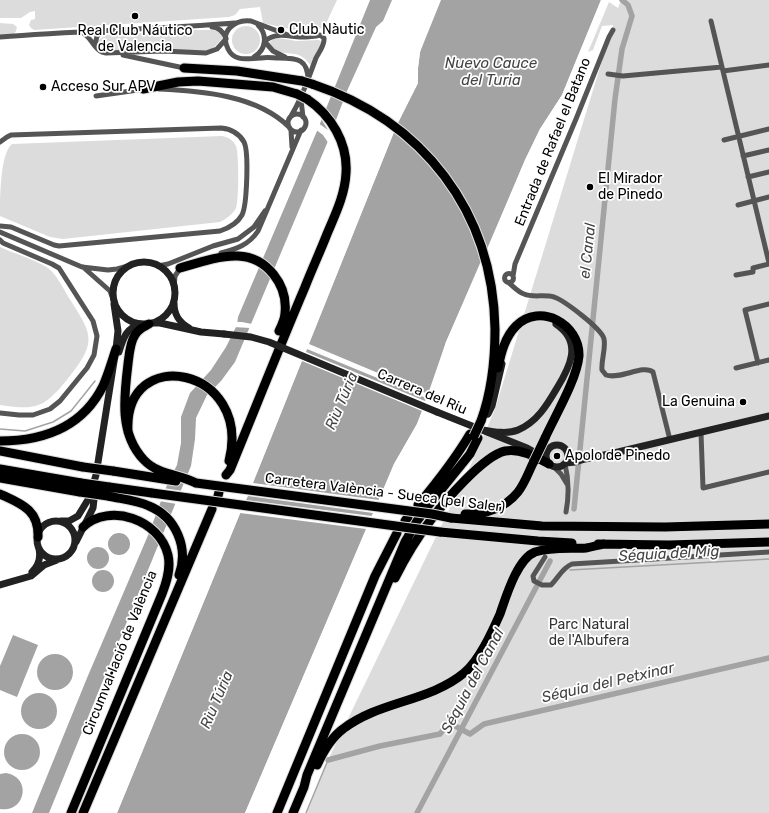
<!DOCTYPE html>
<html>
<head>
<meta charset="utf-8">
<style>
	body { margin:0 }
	canvas { display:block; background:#fff }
</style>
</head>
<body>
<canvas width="769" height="813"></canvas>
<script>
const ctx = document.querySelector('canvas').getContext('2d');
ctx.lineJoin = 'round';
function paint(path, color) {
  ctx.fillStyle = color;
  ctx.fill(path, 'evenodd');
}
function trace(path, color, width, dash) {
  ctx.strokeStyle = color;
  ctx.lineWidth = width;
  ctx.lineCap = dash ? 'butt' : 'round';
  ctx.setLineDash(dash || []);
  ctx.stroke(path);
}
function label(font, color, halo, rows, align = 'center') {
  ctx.font = font + ' Rubik,sans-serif';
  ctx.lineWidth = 3.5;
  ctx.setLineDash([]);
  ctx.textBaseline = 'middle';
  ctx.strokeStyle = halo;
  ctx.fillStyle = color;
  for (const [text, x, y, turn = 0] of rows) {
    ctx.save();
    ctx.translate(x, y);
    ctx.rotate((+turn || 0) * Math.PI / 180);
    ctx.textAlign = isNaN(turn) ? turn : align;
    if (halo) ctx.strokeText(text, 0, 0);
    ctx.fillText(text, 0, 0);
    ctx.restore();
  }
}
paint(new Path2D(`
	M0 0H337L324 28 298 31 263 23 260 7 240 9 235 15 229 17 34 30 31 28 29 25 31 20 35 19V11L30 12 21 18H0Z
	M621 0H769V813H307L328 760 477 452 495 409 613 25 602 26 593 50 588 52 609 2 618 8Z
	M0 23 13 24 17 27 16 31 14 34 0 35Z
	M232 40a14 14 0 1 1 28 0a14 14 0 1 1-28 0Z
	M194 30H216L222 36V39L212 49 206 51 159 49 103 51 99 46 98 41 104 35Z
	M279 38 296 41 319 40 322 42 311 66C307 60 302 55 295 54 284 52 275 55 269 43L273 39Z
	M222 136C228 137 233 140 236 146 239 153 239 201 236 208 233 214 226 219 220 222L63 239 50 237 0 216C0 199 0 153 12 144Z
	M0 247C15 254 34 259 48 268 57 275 63 288 69 298 95 338 96 343 66 381 43 409 35 410 0 405Z`), '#dcdcdc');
paint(new Path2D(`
	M370 0H392L383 21 376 27 347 91 328 141 235 362 221 381 207 395 196 418 195 439 191 466 157 548 49 813H32L87 678 149 533 167 485 177 465 181 443V417L190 393 211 370 226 347 237 325 238 317 317 131Z
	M441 0H601L562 95 540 129 525 160 494 234 446 342 434 380 417 424 394 464 245 813H117L251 487 398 122 418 83V68L420 52Z
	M108 544a11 11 0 1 1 22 0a11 11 0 1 1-22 0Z
	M87 558a11 11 0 1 1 22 0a11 11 0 1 1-22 0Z
	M92 581a11 11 0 1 1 22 0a11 11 0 1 1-22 0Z
	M13 635 38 645 17 697 0 690V666Z
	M37 672a18 18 0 1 1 36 0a18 18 0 1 1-36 0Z
	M21 711a18 18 0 1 1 36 0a18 18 0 1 1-36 0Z
	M4 752a18 18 0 1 1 36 0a18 18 0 1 1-36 0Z
	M6 773C32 777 26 813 0 809V774Z`), '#a3a3a3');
paint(new Path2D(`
	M601 0H603L564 96 542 130 526 160 496 234 448 343 435 381 418 425 396 465 247 813H245L366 529 240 513 117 813H115L249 486 396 121 416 83V68L418 52 428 28 420 52 418 68V83L398 123 429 152 453 181 471 210 487 249 525 160 540 129 562 95ZM394 132 412 146 441 179 458 205 466 220 481 261 446 342 428 394 309 344ZM307 349 426 398 425 401 306 352ZM302 361 422 411 417 424 394 464 379 500 253 483ZM248 496 373 513 372 516 246 500Z
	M324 106 337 123 329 144 323 135 315 129 318 123 328 130 320 117Z
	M235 322H242L252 324 250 328 234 327Z
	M163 488 183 491 177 504 159 501Z`), '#fff');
trace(new Path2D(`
	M0 429 25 431 53 422 71 411 95 381
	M570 570 769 559
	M306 813 328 760`), '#a3a3a3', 1.5);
trace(new Path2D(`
	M574 509 615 99 622 49 632 16 628 5 622 0
	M457 727 470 734 484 724 769 658
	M328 760 380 746 440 734 448 724 454 726
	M417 813 550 561`), '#a3a3a3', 5.5);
trace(new Path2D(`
	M551 544 566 512`), '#d9d9d9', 5, [5, 2.5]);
const highway = new Path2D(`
	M184 68 237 71 302 81
	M312 84C423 121 493 211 495 329 495 361 492 391 481 421
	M143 89 178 82 198 81 273 87 297 94
	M180 268C197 263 220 255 238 256 267 257 288 285 285 313 285 319 282 325 279 331
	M149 324C144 327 138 329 135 335 130 342 129 355 128 364 124 397 119 434 144 460 158 475 179 474 196 483
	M498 368C501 353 505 337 516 326 540 302 580 324 579 356 577 379 555 416 545 438
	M128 432C123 342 253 367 229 461
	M0 441C43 441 82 428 103 386 108 375 112 361 116 349
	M0 451 83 467
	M0 469 81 483
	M113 471 176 481
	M226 475 230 470C255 409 279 348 305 287 312 269 320 252 327 234 335 215 345 195 346 173 348 143 331 115 307 99
	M0 478 80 492
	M109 487 152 493
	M0 494C22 504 39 510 38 537
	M108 496C121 499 136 500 149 506 176 517 189 548 179 575
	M218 496 219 492
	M418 505C438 481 454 461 470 434
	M465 514C485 515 505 508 518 492 525 483 529 471 534 461
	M451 518 542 526 665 527 769 524
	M405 521 408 517
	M440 532 538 541 572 543
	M598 544 669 545 769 542
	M395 578C405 558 417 538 430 521 444 502 483 456 505 451 520 448 536 457 549 464
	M317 765C323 752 332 737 343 729 379 701 429 702 464 673 479 661 492 632 500 614 506 597 517 559 535 552 551 547 570 549 586 548 592 547 598 545 604 544
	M71 813 162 594C167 581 171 568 168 555 160 520 110 502 83 527
	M83 813 212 509
	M277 813 375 576 397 533
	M293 813 304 787 307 775 405 542 417 521 428 506 470 454 478 438`);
trace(highway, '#dbdbdb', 11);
trace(new Path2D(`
	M711 21 769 263
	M212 27C219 27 223 32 226 38
	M81 32C92 36 94 52 106 53L163 51 206 53 217 49 226 39
	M288 35 251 21C235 19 219 31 228 49 235 63 249 58 261 58 267 57 273 58 279 58 297 58 308 59 308 80
	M0 37C78 31 157 29 235 23
	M265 41C276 32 287 36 300 37 307 37 313 37 320 35L324 38C325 45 319 52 316 58 308 79 303 97 291 116
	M265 42 273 51 285 57
	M95 45 97 36 104 31
	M123 55 184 68
	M254 57C266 50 268 35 258 25
	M723 71 769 65
	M608 74 623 76 722 67
	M159 89C201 91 257 95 289 127
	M96 96 145 89
	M301 100 303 117
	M288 123a9 9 0 1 1 18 0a9 9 0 1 1-18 0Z
	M291 130 292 147
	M724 140 769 129
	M0 142 7 137 11 135 221 128C231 129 239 133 244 142 249 152 247 205 242 215 237 224 229 228 220 231L59 246 54 245 11 227 0 226
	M743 156 769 150
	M748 177 769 172
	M738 205 769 197
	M0 232 82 267 108 270 117 269 128 266
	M0 240 3 243 52 264 59 268 93 321 97 336 94 355 87 368 60 401 50 409 33 415H19L0 413
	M221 253C236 249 249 245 258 231L301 130
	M158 266 168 264 213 246 238 239 254 227 265 211
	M83 267 110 291 113 299
	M504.5 278a4.5 4.5 0 1 1 9 0a4.5 4.5 0 1 1-9 0Z
	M736 275 753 272V268L769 264
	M513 276 515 264 576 119 609 37 613 30
	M509 283C513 286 518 292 524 294 533 298 544 294 554 297 565 301 602 329 604 339 606 349 601 360 602 370L606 375C620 380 643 364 653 372L670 440
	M174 288 175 276 181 267
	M758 363 745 310 769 304
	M736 368 769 360
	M701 433 703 488 769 472
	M565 464C569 480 569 496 566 512
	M554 467 561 474 567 484
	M545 557 533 576 534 581 542 585H551C559 577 562 568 572 564L769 552`), '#555', 5);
trace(new Path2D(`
	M113 293a31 31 0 1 1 62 0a31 31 0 1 1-62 0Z
	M174 303C174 315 179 322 189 328
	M154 323H160L201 332 224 334
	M119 352C123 339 126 327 141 325
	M437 412 527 448 536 453
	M488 414 492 406 502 364
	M478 429C490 431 506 435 518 430 537 422 547 405 557 388 570 367 583 342 556 324
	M546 456a11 11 0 1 1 22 0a11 11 0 1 1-22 0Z
	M566 463 575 462 585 459 614 453 769 416
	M37 540a19 19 0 1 1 38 0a19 19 0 1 1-38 0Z
	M61 521H69L78 516 89 498 96 475 116 349 118 331 114 304
	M76 542 93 508 95 491
	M32 572C39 565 41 558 39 549
	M0 585 31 576 44 565 57 560`), '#222', 7);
trace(highway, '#000', 9);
const highwayBridge = new Path2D(`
	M302 81 312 84
	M297 94 307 99
	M474 436 481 421
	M534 461 545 438
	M83 467 113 471
	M81 483 109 487
	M196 483 432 514 451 518
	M80 492 108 496
	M152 493 440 532`);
trace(highwayBridge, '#dbdbdb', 11, []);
trace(new Path2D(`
	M224 334 251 337 269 342 437 412`), '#222', 7);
trace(highwayBridge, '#000', 9);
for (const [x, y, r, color] of [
	[135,16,4,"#000"],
	[281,30,4,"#000"],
	[43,87,4,"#000"],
	[590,187,4,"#000"],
	[743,402,4,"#000"],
	[557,456,4,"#000"]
]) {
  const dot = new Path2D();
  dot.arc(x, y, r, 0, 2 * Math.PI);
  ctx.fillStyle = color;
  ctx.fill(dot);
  trace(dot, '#fff', 1.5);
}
label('14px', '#000', '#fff', [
	["Club Nàutic",289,30],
	["Real Club Náutico",135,31,"center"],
	["de Valencia",135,47,"center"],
	["Acceso Sur APV",51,87],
	["El Mirador",598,179],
	["de Pinedo",598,195],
	["La Genuina",735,402,"right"],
	["Apolo de Pinedo",565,456]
], 'left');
label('14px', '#000', '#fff', [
	["Entrada de Rafael el Batano",553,142,-68],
	["Carrera del Riu",422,392,23],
	["Carretera València - Sueca (pel Saler)",385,493,7],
	["Circumval·lació de València",120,653,-68]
]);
label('14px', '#333', '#fff', [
	["Parc Natural",589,625],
	["de l'Albufera",589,641]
]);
label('italic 15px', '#444', '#fff', [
	["Nuevo Cauce",491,64],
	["del Turia",491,81],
	["el Canal",588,251,-84],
	["Riu Túria",342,401,-67],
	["Séquia del Mig",669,554,-3],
	["Séquia del Canal",473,681,-62],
	["Séquia del Petxinar",608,683,-13],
	["Riu Túria",217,700,-67]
]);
</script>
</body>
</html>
